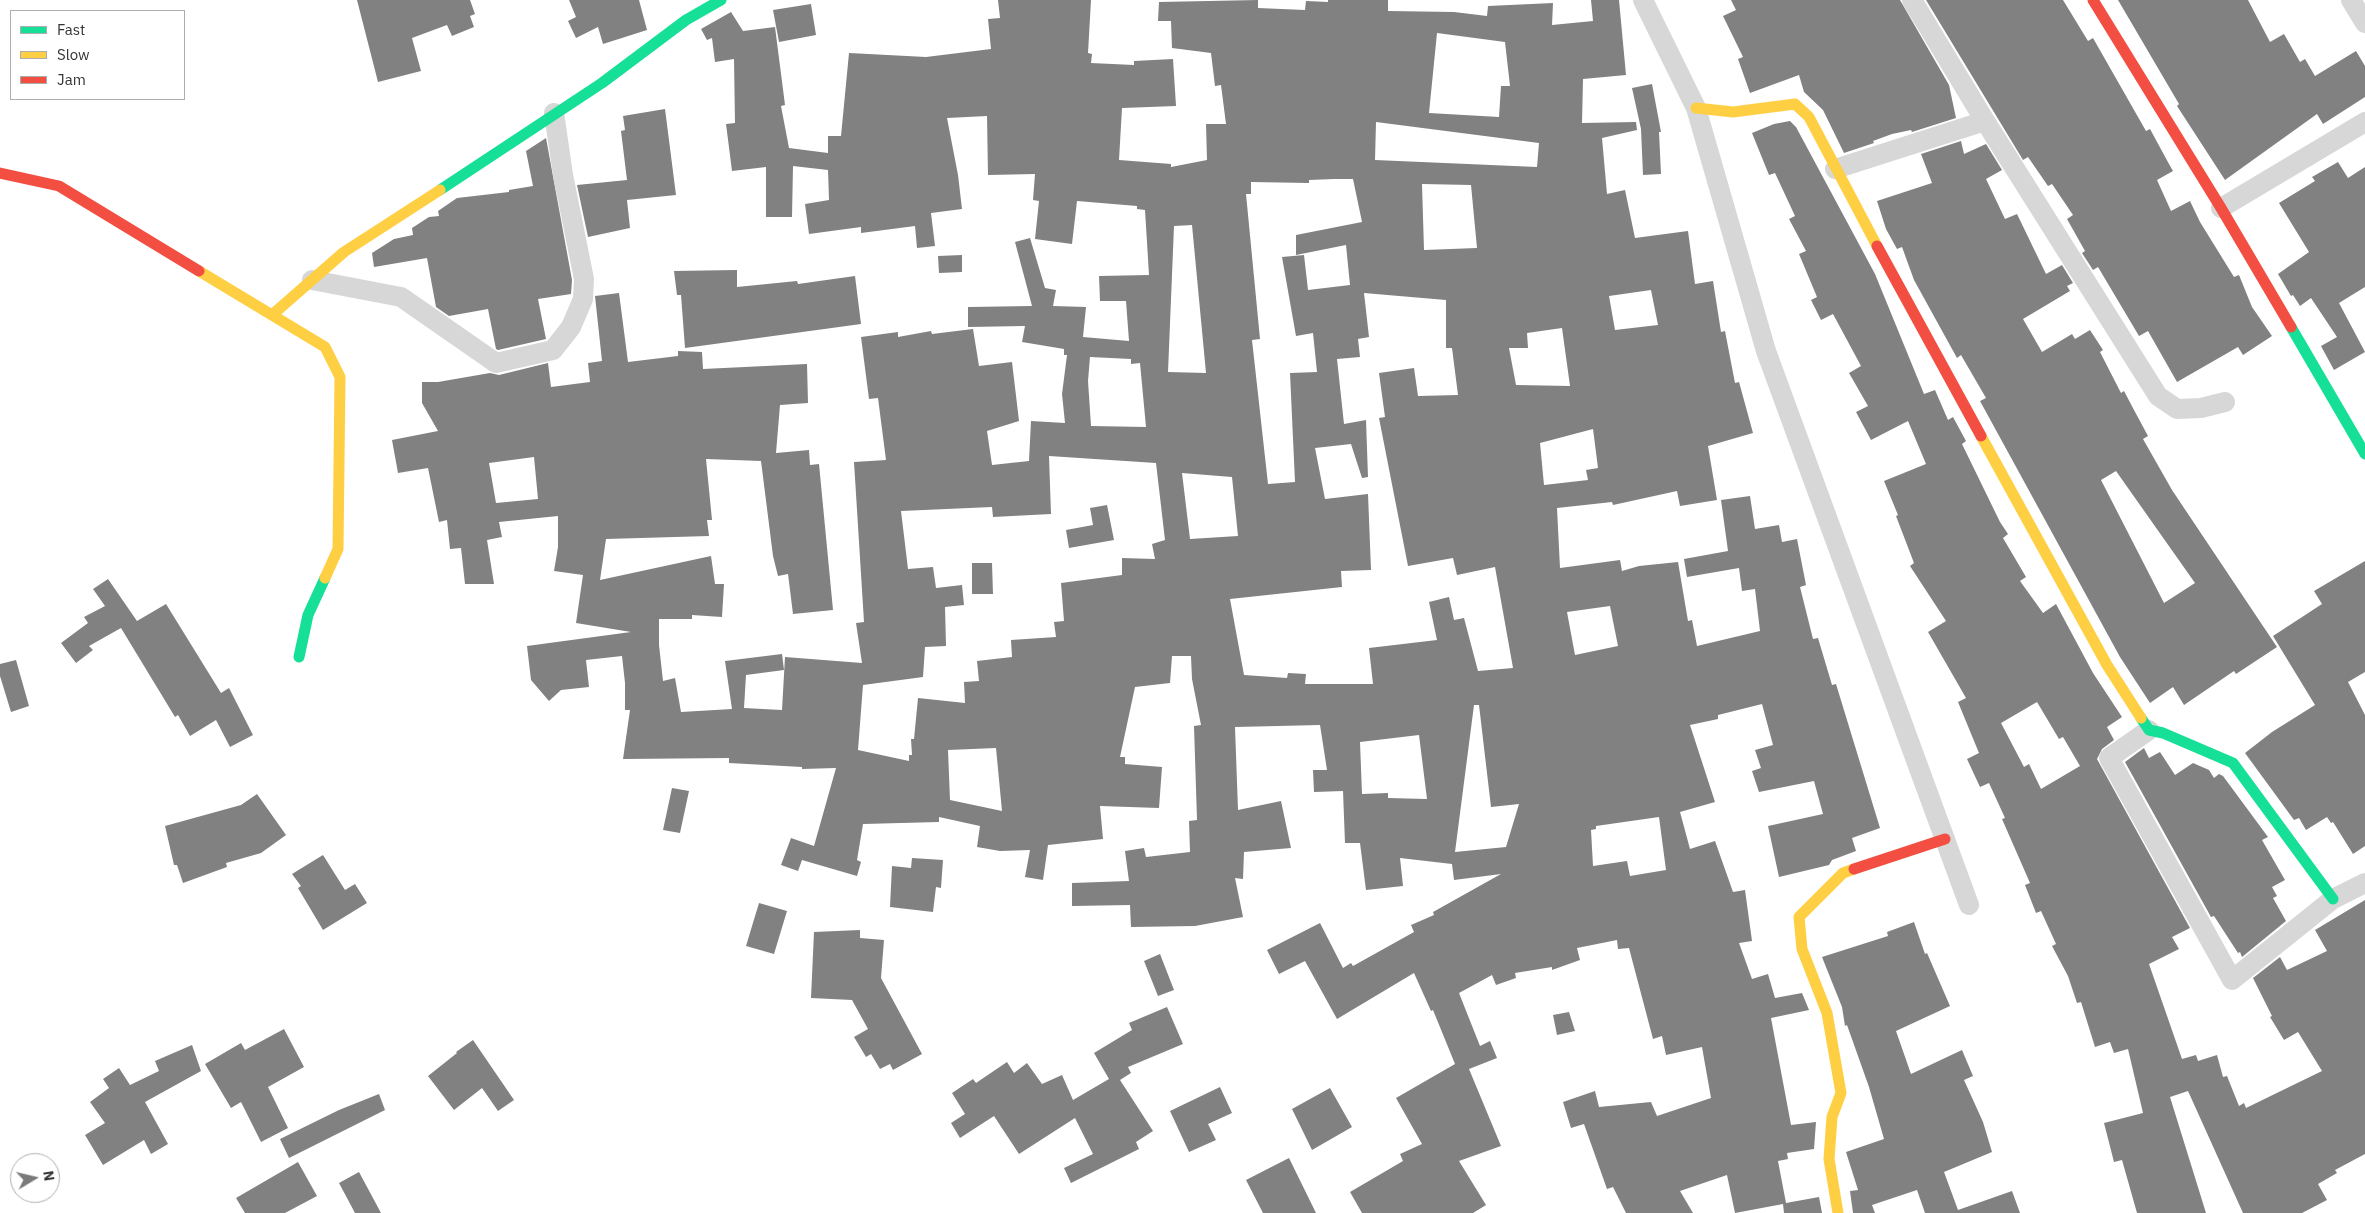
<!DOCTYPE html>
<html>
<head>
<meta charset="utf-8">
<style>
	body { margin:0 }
	#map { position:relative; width:2365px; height:1213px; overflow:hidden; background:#fff; font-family:"IBM Plex Sans",sans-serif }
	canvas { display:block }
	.legend { position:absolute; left:10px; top:10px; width:175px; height:90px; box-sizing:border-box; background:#fff; border:1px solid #adadad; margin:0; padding:6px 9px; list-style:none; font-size:15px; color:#333 }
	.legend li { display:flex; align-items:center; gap:10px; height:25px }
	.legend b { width:25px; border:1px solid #adadad }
	.north { position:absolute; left:10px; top:1153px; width:50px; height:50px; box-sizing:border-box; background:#fff; border:1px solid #adadad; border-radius:50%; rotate:81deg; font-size:14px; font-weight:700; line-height:20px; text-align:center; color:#333 }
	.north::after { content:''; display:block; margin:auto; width:18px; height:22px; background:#7a7a7a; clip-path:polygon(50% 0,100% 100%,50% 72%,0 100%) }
</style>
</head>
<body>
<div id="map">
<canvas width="2365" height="1213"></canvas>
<ul class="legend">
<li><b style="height:6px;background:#16e098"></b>Fast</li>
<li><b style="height:6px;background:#ffcf43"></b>Slow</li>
<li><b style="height:6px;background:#f24e42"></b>Jam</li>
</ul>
<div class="north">N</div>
</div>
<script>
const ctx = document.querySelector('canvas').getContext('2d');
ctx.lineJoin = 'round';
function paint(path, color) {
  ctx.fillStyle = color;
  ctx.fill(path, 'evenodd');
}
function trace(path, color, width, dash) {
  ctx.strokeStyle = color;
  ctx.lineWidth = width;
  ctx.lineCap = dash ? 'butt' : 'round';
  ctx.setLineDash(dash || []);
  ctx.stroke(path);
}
paint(new Path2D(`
	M357 0H470L475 14 470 16 474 27 452 36 447 25 412 38 421 71 378 82Z
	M569 0H639L647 30 603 44 598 27 576 38 568 21 576 17Z
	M998 0H1091L1088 53 1092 54 1091 63 1134 65V61L1173 59 1176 106 1122 108 1119 160 1171 164V167L1207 160 1206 124H1226L1221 85 1215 86 1211 53 1172 48 1171 21H1158L1159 2 1258 0V8L1305 10 1306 1 1328 2V0H1388V11L1454 12 1487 16 1488 6 1553 3 1552 25 1593 21 1591 0H1619L1626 75 1583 79 1582 123 1636 122 1637 130 1602 138 1607 194 1625 190 1635 238 1688 231 1695 284 1713 281 1721 332 1725 331 1735 383 1739 382 1753 433 1708 446 1717 500 1680 506 1677 491 1613 505 1612 502 1557 508 1560 568 1620 560 1622 571 1639 566 1678 562 1688 621 1692 620 1697 646 1760 631 1755 589 1742 591 1739 568 1687 577 1684 559 1728 551 1721 500 1750 496 1755 529 1779 525 1782 542 1797 539 1806 585 1800 587 1813 639 1818 638 1832 685 1836 684 1880 828 1852 838 1856 851 1832 860 1829 865 1779 877 1768 826 1823 814 1814 781 1759 792 1752 771 1761 768 1755 750 1773 745 1762 704 1718 715V719L1690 725 1715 802 1680 812 1690 849 1715 841 1733 892 1745 890 1752 941 1739 943 1752 979 1768 974 1775 998 1802 993 1809 1010 1771 1018 1791 1125 1816 1122 1814 1149 1787 1153 1788 1159 1778 1161 1786 1203 1819 1197 1822 1213H1784L1783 1204 1735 1213 1727 1175 1680 1191 1693 1213H1626L1613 1187 1607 1189 1584 1124 1571 1128 1563 1102 1595 1091 1599 1107 1651 1102 1657 1116 1711 1098 1702 1047 1666 1055 1662 1036 1653 1039 1629 948 1618 949 1617 940 1577 948 1580 960 1552 970V967L1515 973 1516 978 1496 985 1492 975 1459 993 1480 1046 1490 1041 1497 1058 1469 1069 1501 1146 1459 1161 1486 1205 1473 1213H1362L1350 1192 1403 1161 1400 1154 1422 1144 1396 1098 1455 1064 1433 1010 1431 1011 1414 973 1337 1019 1305 961 1279 974 1267 950 1320 923 1343 968 1351 963 1353 966 1414 932 1411 925 1434 915 1433 912 1501 874 1454 880 1452 864 1400 858 1403 886 1366 890 1360 843H1345L1343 791 1314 792 1313 770H1327L1320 725 1235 727 1238 810 1281 801 1291 848 1244 852 1243 879 1235 878 1243 917 1195 926 1131 927 1130 905 1072 906V883L1129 881 1125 851 1144 848 1146 857 1190 852 1189 821 1197 820 1194 726 1201 725 1192 679 1191 656H1172L1170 683 1135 687 1120 757H1125V764L1162 767 1159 808 1100 806 1103 839 1048 845 1043 880 1025 877 1030 850 1000 851 977 847 980 826 939 817V822L863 824 857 860 861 862 857 876 802 860 798 871 781 865 791 838 814 846 836 768 802 769V767L729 763V758L623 759 630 710H625V683L622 656 586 660 589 687 561 690 549 701 531 680 527 646 631 632 576 623 583 575 554 571 558 547V516L499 522 502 537 487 540 494 584H465L461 548 450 549 447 520 439 522 428 468 398 473 392 440 438 431 422 403V382H438L490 373 499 375 548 363 551 387 590 382 588 363 602 361 595 296 619 293 628 362 678 356V351L702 352 703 369 807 364 808 403 780 405 776 453 809 450 810 465 819 464 833 610 793 614 788 574 778 576 773 556 761 461 706 459 712 520H707L709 536 606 539 600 580 711 556 715 584H724L722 617 692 615V619H659V645L663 681 675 678 681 712 732 709 725 661 782 654 784 670 746 675 744 708 782 710 785 657 862 663 856 623 864 622 854 462 886 460 878 398 869 399 861 337 898 332V337L931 331 932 334 973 329 979 366 1012 362 1019 421 987 431 992 465 1029 461 1031 421 1065 423 1062 394 1067 355H1064V349L1022 342 1025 326 968 327V307L1032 306 1015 242 1030 238 1045 288 1056 290 1053 306 1086 307 1083 337 1129 341 1126 301H1100L1099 276 1149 275 1145 210 1137 209V206L1077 201 1072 244 1035 239 1039 201 1033 200 1035 174 988 175 987 116 947 118 958 175 962 209 931 213 935 246 917 248 915 226 861 233V227L809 234 805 204 829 200 828 170 793 166 792 217H766V167L732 171 726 124 735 123 734 59 715 62 712 38 707 40 701 29 731 12 743 31 775 27 785 105 781 106 789 148 828 153V136H841L849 53 926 57 991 49 988 19 1000 18ZM1437 33 1505 42 1510 86H1501L1499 117 1429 113ZM1376 122 1539 143 1537 167 1375 160ZM1334 179H1353L1362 222 1296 235V255L1346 245 1350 285 1308 290 1304 255 1282 257 1296 336 1313 333 1317 372 1290 373 1295 482 1268 484 1252 340 1260 339 1246 194H1251V182L1309 183V180ZM1422 184 1471 185 1477 248 1424 250ZM1192 225 1206 373 1168 372 1174 226ZM1651 290 1658 325 1615 330 1609 296ZM1364 293 1446 300V348H1452L1458 395 1418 396 1414 368 1379 373 1385 417 1379 418 1408 566 1453 558 1457 575 1495 567 1513 668 1478 671 1464 618 1454 620 1449 597 1429 602 1437 640 1369 648 1373 684H1305L1306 674 1288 673 1287 678 1244 675 1230 599 1342 587 1341 571 1371 570 1368 494 1325 499 1315 448 1351 444 1362 478 1368 477 1366 420 1344 424 1337 359 1360 357 1358 339 1369 337ZM1562 328 1570 386 1516 385 1509 348H1528L1527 333ZM1090 357 1131 359V364L1140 363 1146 427 1091 426 1088 381ZM1593 429 1598 468 1586 470 1588 480 1544 485 1540 443ZM1049 456 1156 463 1165 540 1152 544 1155 559 1122 558V575L1061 583 1064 621 1054 622 1056 637 1011 640 1012 657 977 661 979 681 964 682 965 703 918 698 914 739H911L912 755H909V761L858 750 863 685 923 677 925 647 946 646 945 607 964 605 962 585 936 588 933 567 908 569 901 511 992 507 993 517 1051 514ZM534 457 538 499 496 503 489 463ZM1182 473 1232 477 1238 536 1190 539ZM1610 606 1618 646 1575 655 1567 612ZM1474 705H1479L1491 807 1519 804 1506 847 1455 852ZM1419 735 1427 799 1388 798V793L1362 794 1360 742ZM996 748 1002 811 950 800 948 750ZM1659 817 1666 870 1630 876 1627 861 1593 866 1591 830 1596 829V826Z
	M1731 0H1900L1949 85 1956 118 1912 132 1911 130 1892 134 1873 141 1874 143 1844 153 1823 110 1804 92 1799 75 1750 93 1738 59 1743 57 1723 16 1736 10Z
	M1926 0H2063L2088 41 2093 38 2146 131 2150 129 2169 164 2173 171 2157 180 2171 211 2190 201 2200 222 2234 277 2239 275 2252 307 2272 336 2243 355 2238 347 2177 382 2148 331 2139 336 2098 267 2093 270 2082 253 2085 251 2067 219 2073 215 2052 184 2048 186 2028 157 2023 160Z
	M2118 0H2248L2270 42 2284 34 2300 62 2305 59 2315 76 2356 51 2365 66V97L2323 124 2317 114 2225 180 2177 106 2179 104Z
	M811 4 816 35 779 42 773 10Z
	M1652 84 1661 132H1659L1661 174 1643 175 1641 129 1632 88Z
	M665 109 676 195 627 200 630 228 588 237 577 185 627 180 621 131 625 130 623 116Z
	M1790 121 1796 127 1875 274 1924 394 1935 390 1948 420 1953 417 1966 441 1962 444 2000 522 2008 534 2003 538 2026 577 2020 581 2043 613 2056 604 2093 673 2122 717 2107 727 2114 740 2102 749 2097 759 2190 928 2172 937 2179 949 2149 964 2182 1059 2196 1055 2198 1061 2217 1055 2223 1077 2227 1076 2239 1106 2244 1103 2246 1108 2322 1071 2298 1032 2284 1040 2270 1017 2272 1016 2253 978 2280 957 2287 970 2327 951 2315 930 2365 900V1154L2335 1170 2337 1173 2318 1184 2327 1200 2302 1213H2243L2188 1091 2170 1097 2206 1213H2137L2122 1160 2114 1162 2104 1123 2143 1113 2128 1049 2114 1053 2110 1042 2095 1047 2081 1002 2077 1003 2068 976 2052 946 2056 944 2041 911 2036 913 2025 885 2030 883 2002 819 2005 818 1989 783 1980 787 1967 759 1979 753 1958 702 1966 698 1928 632 1946 621 1910 566 1914 563 1896 516 1898 515 1884 481 1926 464 1908 421 1871 440 1856 412 1868 406 1849 373 1861 366 1833 314 1821 320 1811 300 1817 297 1799 254 1806 251 1789 219 1795 216 1775 173 1769 175 1752 133 1774 124ZM2037 702 2059 739 2063 737 2080 766 2041 789 2029 764 2024 767 2001 723Z
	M546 138 572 280 571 294 538 299 546 339 498 350 496 349 488 309 449 316 436 307 427 258 374 267 372 253 394 239 413 235 412 228 429 217 439 216 438 211 457 198 509 192V190L533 186 526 151Z
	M1961 141 1964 154 1986 144 2002 170 1986 179 2005 219 2017 214 2046 274 2062 265 2073 283 2067 286 2070 291 2023 319 2042 352 2072 334 2075 339 2090 330 2103 350 2100 352 2121 393 2124 391 2134 410 2148 436 2143 439 2172 490 2277 647 2236 674 2234 671 2184 705 2173 687 2150 703 2120 657 1980 401 1986 398 1961 355 1957 358 1914 280 1902 247 1897 249 1886 229 1877 201 1932 183 1921 154ZM2116 471 2195 583 2164 603 2101 480Z
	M2338 162 2348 178 2365 167V287L2339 303 2365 352 2334 370 2321 346 2337 337 2311 298 2300 306 2293 295 2291 296 2278 274 2309 252 2279 203 2315 181 2312 177Z
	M962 255V272L939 273 938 256Z
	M737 270V287L797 281 798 284 855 276 861 324 685 348 681 295H677L674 271Z
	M1107 505 1114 540 1069 548 1066 530 1093 525 1090 508Z
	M2365 561V672L2348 682 2365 715V846L2353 854 2333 822 2331 823 2327 817 2306 830 2299 818 2294 820 2245 753 2272 732 2315 705 2273 636 2322 604 2314 591Z
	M972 563H992L993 594H972Z
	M108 579 137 621 166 604 221 693 229 688 253 735 230 747 216 720 190 736 178 715 175 717 121 628 89 646 93 650 76 663 61 643 88 623 84 617 105 606 93 589Z
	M16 660 29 706 11 712 0 676V664Z
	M2144 748 2149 758 2160 752 2175 775 2193 763 2209 770 2214 778 2219 774 2223 776 2268 837 2262 840 2285 880 2272 887 2277 896 2273 898 2286 921 2242 957 2240 952 2238 953 2214 916 2211 917 2125 762Z
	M672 788 689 791 680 833 663 830Z
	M257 794 286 835 261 853 226 863 227 867 183 883 177 865H174L165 826 241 805Z
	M323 855 345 890 355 884 367 903 323 930 298 888 301 886 292 874Z
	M912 858 943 860 941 888 936 887 933 912 890 907 892 866 911 868Z
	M759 903 787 911 774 954 746 946Z
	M1914 922 1925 954 1927 953 1950 1006 1896 1031 1911 1074 1962 1050 1973 1076 1964 1080 1983 1122 1992 1152 1944 1172 1958 1210 2012 1191 2020 1213H1925L1917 1190 1872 1205 1875 1213H1853L1850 1191 1858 1190 1846 1152 1884 1139 1869 1087 1847 1025 1845 1026 1842 1007 1822 957 1888 936 1887 932Z
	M860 930V938L884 940 881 978 922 1054 893 1070 890 1064 880 1069 871 1054 866 1057 854 1037 868 1029 852 1000 811 998 814 932Z
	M1160 954 1174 990 1158 996 1144 961Z
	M1167 1007 1183 1044 1128 1067 1131 1073 1120 1080 1153 1131 1136 1142 1139 1149 1071 1183 1064 1168 1093 1154 1075 1118 1019 1154 994 1116 960 1138 951 1123 965 1114 952 1093 973 1079 976 1083 1007 1062 1014 1073 1027 1063 1042 1084 1062 1075 1073 1100 1109 1079 1094 1053 1132 1030 1129 1023Z
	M1569 1012 1575 1031 1557 1035 1553 1015Z
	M284 1029 304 1067 268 1087 288 1128 261 1142 241 1102 231 1108 205 1064 241 1043 245 1050Z
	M473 1040 514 1100 498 1111 482 1088 454 1110 428 1076 457 1053 456 1052Z
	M192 1045 201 1071 145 1102 168 1144 151 1154 144 1140 103 1165 85 1135 105 1123 90 1102 109 1088 103 1079 119 1068 130 1085 159 1071 155 1061Z
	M1220 1087 1232 1113 1208 1124 1216 1140 1189 1152 1170 1111Z
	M1330 1088 1352 1127 1312 1150 1292 1109Z
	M379 1094 385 1110 289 1158 280 1139 339 1110Z
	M1289 1158 1316 1213H1263L1246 1180Z
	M298 1162 317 1196 285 1213H245L236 1198Z
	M359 1172 381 1213H355L339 1183Z`), '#818181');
trace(new Path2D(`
	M1643 0 1696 108 1766 351 1969 905
	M1912 0 1985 121 2158 396 2177 409 2201 408 2225 402
	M2351 0 2365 23
	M1835 169 1985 121
	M2221 208 2365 122
	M312 280 401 297 496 363 553 350 571 327 583 299 584 279 563 175 554 113
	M2149 730 2109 758 2232 980 2333 899 2365 883`), '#d7d7d7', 20);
trace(new Path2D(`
	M440 190 602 83 686 20 721 0
	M2291 327 2365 454
	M299 657 308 615 325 578
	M2141 718 2149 730 2163 733 2233 763 2333 899`), '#16e098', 11);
trace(new Path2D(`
	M1696 108 1733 112 1795 104 1809 117 1877 246
	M199 271 325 347 340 377 338 549 325 578
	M272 315 344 252 440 190
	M1981 436 2107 665 2141 718
	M1838 1213 1829 1159 1832 1117 1841 1093 1827 1013 1802 949 1799 917 1843 873 1854 869`), '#ffcf43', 11);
trace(new Path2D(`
	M2093 0 2221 208 2291 327
	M0 173 59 186 199 271
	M1877 246 1981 436
	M1854 869 1945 839`), '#f24e42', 11);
</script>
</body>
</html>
